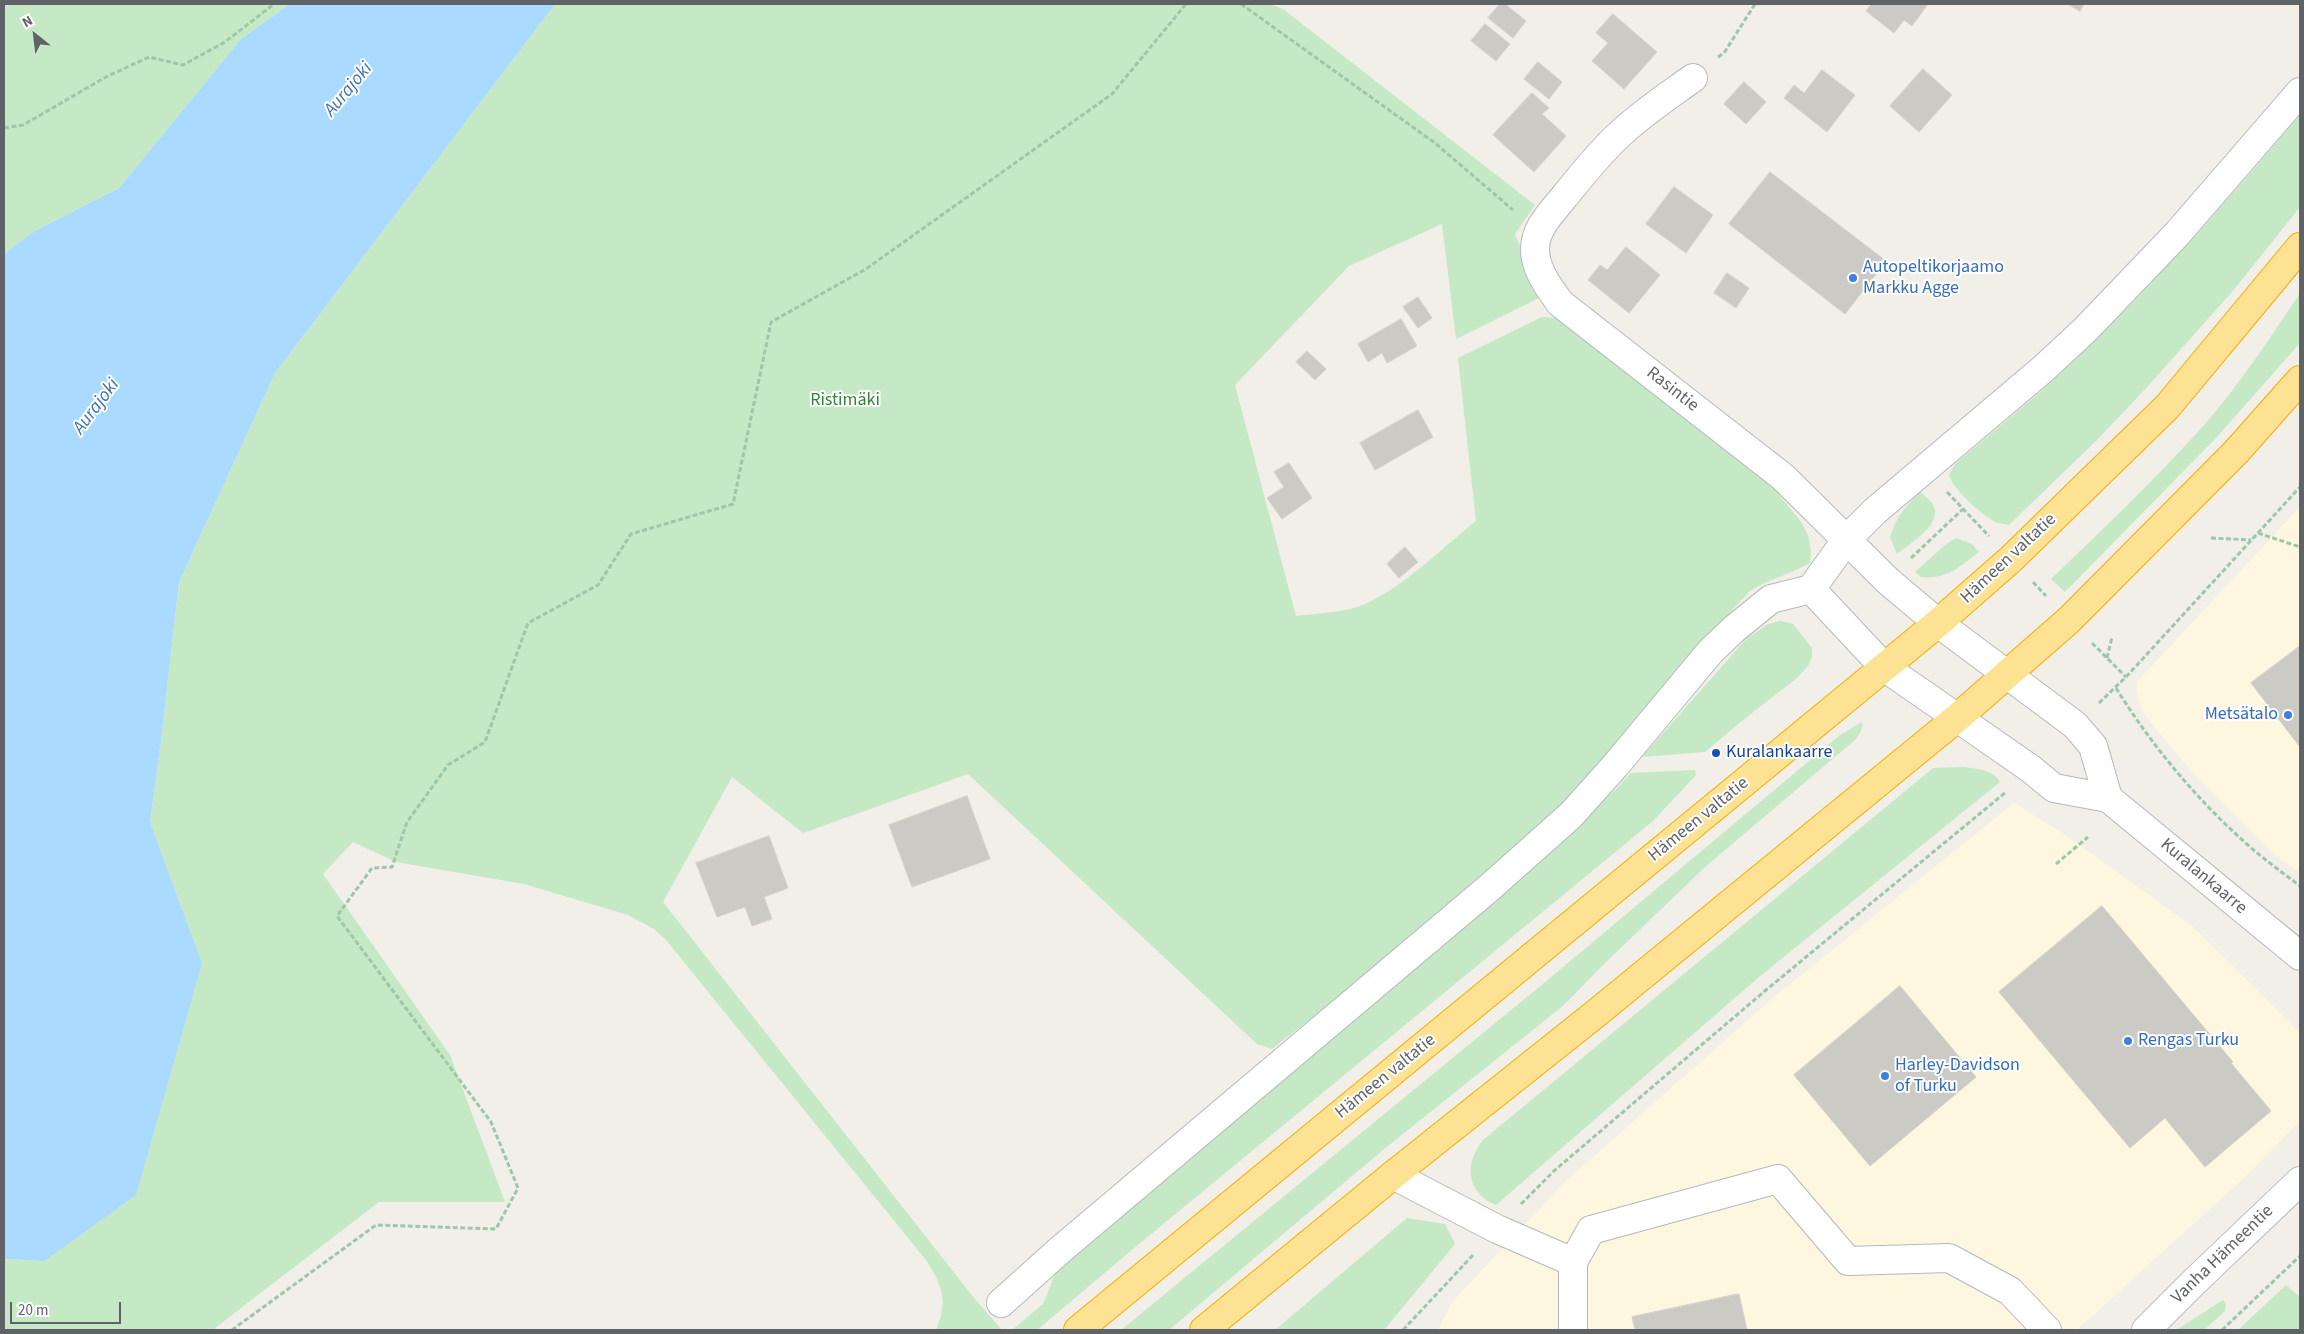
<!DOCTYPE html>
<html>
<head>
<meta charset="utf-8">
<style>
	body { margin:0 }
	#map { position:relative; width:2304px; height:1334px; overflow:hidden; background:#f1efe8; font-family:"Source Sans 3",sans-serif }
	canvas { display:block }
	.frame { position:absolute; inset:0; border:5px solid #5f6368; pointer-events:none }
	.north { position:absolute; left:10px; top:10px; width:50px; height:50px; -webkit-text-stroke:4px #fff; paint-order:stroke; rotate:331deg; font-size:14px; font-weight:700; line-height:20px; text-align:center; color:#5f6368 }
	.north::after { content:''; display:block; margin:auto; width:18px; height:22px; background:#5f6368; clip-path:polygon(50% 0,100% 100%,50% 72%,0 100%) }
	.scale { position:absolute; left:10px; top:1302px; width:111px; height:22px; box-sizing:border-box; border:2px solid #5f6368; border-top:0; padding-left:6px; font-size:15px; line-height:18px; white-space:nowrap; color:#5f6368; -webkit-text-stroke:4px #fff; paint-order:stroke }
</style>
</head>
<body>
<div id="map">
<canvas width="2304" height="1334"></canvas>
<div class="frame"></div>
<div class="north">N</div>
<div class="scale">20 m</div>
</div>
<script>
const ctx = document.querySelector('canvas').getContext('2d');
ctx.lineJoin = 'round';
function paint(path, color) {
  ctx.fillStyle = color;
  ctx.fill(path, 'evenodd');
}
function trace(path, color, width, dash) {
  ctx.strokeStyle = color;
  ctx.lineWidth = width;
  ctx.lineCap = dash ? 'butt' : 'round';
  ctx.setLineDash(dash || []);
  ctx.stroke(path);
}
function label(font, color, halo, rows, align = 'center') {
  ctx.font = font + ' "Source Sans 3",sans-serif';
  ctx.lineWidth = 4;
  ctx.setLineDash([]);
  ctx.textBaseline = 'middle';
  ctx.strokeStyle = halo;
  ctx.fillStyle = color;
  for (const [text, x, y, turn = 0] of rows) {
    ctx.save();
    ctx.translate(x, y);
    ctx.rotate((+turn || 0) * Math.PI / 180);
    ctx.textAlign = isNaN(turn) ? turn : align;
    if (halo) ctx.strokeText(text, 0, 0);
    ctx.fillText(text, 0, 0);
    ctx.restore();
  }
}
paint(new Path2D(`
	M2300 507V873L2277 857 2191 771 2143 713 2137 695 2136 683Z
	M2014 803 2061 832 2192 926 2300 1033V1121L2246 1176 2077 1330H1438L1452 1302 1566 1181 1774 997Z`), '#fef7e0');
paint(new Path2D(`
	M4 4H290L241 39 119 188 33 232 4 254Z
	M555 4H1270L1283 9 1535 205 1515 234 1541 297 1456 339 1442 224 1349 266 1235 385 1296 616C1319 613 1344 613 1365 604 1405 586 1442 548 1476 521L1458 358 1542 317 1561 318 1764 476 1801 522 1808 535 1811 551 1810 563C1791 574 1769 579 1750 591L1678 668 1563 810 1360 980 1272 1049 1257 1044 968 774 803 833 732 777 663 902 974 1298 1002 1330H936C948 1301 943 1286 926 1260L666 940 654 929 628 915 524 884 396 862 353 842 323 874 450 1055 505 1202H379L215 1328 217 1330H4V1259L44 1261 202 963 150 822 161 741 179 582 275 373Z
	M2300 115V207L2232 292 2148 386 2099 438 2009 525C2006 524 2001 524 1997 523 1983 516 1953 490 1949 475L1955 464C1989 435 2025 406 2059 375 2145 295 2224 205 2300 115Z
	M2300 293V343L2216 438 2065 592 2051 579C2103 529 2156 479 2204 425 2240 384 2270 338 2300 293Z
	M1920 492C1924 495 1929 499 1932 503 1946 523 1910 543 1897 554L1890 537C1896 518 1905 506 1920 492Z
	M1956 538 1972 544 1979 552C1961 566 1946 580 1921 577L1915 572 1945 545Z
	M1781 621 1793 624 1812 648V657L1808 666 1797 678 1743 720 1705 752 1642 757 1746 639 1768 624Z
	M1862 722C1864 731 1856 739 1849 745L1705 867 1604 964 1564 1005 1383 1150 1169 1330H1121L1544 983 1840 735Z
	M1964 767C1977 769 1993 769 2000 782L1759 977 1496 1205C1466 1193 1464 1163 1483 1140L1933 768Z
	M1695 770 1696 775 1653 821 1139 1244 1037 1330H1012L1043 1304 1055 1274 1067 1261 1615 790 1631 773Z
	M1407 1218 1445 1224 1455 1244 1384 1330H1275Z
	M2286 1285 2300 1297V1330H2238Z
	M2223 1300 2226 1304 2225 1311 2204 1330H2176Z`), '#c5e8c5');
paint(new Path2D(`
	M290 4H555L275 373 179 582 161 741 150 822 202 963 136 1195 44 1261 4 1259V254L33 232 119 188 241 39Z`), '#aadaff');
const building = new Path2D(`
	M1500 4H1505L1526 21 1513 38 1488 18Z
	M1872 4H1928L1912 26 1904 20 1894 33 1866 11Z
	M2068 4H2084L2080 11Z
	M1613 14 1657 52 1624 89 1592 61 1608 43 1596 33Z
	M1485 24 1510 44 1496 61 1471 41Z
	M1538 62 1562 82 1549 99 1524 79Z
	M1923 69 1952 95 1919 132 1890 106Z
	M1822 70 1855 95 1827 132 1784 98 1794 85 1804 93Z
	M1744 82 1766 102 1746 124 1724 104Z
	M1532 93 1549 108 1542 114 1566 136 1534 172 1493 135Z
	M1770 172 1886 261 1845 314 1729 224Z
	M1674 187 1713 215 1686 253 1646 224Z
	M1626 247 1660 275 1629 313 1588 280 1600 265 1607 270Z
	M1727 273 1749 288 1736 308 1714 293Z
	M1418 297 1432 318 1418 328 1403 307Z
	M1401 319 1417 346 1387 363 1382 353 1368 362 1358 344Z
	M1307 351 1326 369 1315 380 1296 362Z
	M1418 410 1433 437 1375 470 1360 443Z
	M1289 463 1312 498 1282 519 1267 498 1284 487 1274 472Z
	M1405 547 1418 562 1399 578 1387 564Z
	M2300 646V747L2251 683Z
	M967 796 990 859 912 887 889 825Z
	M769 836 788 888 764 897 772 919 752 926 745 907 717 917 696 863Z
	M2102 906 2233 1062 2231 1063 2271 1111 2205 1167 2165 1118 2130 1148 1999 992Z
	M1900 986 1976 1077 1870 1166 1794 1075Z
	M1739 1294 1747 1330H1635L1632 1317Z`);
paint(building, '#cccac5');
trace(building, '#d6d1c6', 1);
const minor = new Path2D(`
	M1693 78C1668 96 1642 113 1620 134 1599 153 1582 175 1564 197 1552 212 1535 228 1535 249 1535 270 1549 287 1560 303L1783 477 1888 581 1938 623 2075 725 2093 746 2108 798
	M1811 589 1884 667 2031 769 2054 788 2108 798 2300 956
	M1393 1175 1497 1229 1573 1262
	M1001 1303 1060 1250 1489 888 1571 815 1615 766 1710 652 1734 629 1771 599 1811 589 1847 539 1875 511 2043 369 2086 329 2177 234 2300 92
	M1573 1330V1262L1591 1230 1778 1179 1848 1261 1949 1258 2010 1291 2047 1330
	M2146 1330 2194 1282 2300 1181`);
const highway = new Path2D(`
	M1078 1330 1938 623 2011 559 2167 407 2300 247
	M1204 1330 1393 1175 1594 1015 1957 718 2069 620 2236 452 2300 380`);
trace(minor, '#b5b8bc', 30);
trace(highway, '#f9ab00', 30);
trace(new Path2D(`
	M1241 4 1435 143 1513 210
	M1718 57 1724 53 1755 4
	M4 128 23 125 106 77 149 57 183 65 225 42 274 4
	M1947 492 1989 536
	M2258 533 2300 547
	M2211 538 2251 540
	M1911 558 1963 509
	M2033 582 2046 596
	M2092 643 2126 677
	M2107 658 2112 637
	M2116 688C2152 746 2197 800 2249 846 2265 860 2283 873 2300 886
	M2099 703 2126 677 2300 487
	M2056 864 2088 837
	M1521 1204 1555 1170 1766 990 2006 792
	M232 1330 376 1225 496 1229 518 1188 491 1122 337 916 372 868 392 867 407 822 448 765 485 742 528 623 598 585 631 534 733 504 771 322 866 269 1112 94 1186 4
	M1403 1330 1474 1254
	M2222 1330 2300 1256`), '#9cc7a9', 3, [5, 2.5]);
trace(minor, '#fff', 28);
trace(highway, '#fde293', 28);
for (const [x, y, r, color] of [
	[1853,278,5,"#3f7fe0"],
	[2288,715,5,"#3f7fe0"],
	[1716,753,5,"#1a4fb4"],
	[2128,1041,5,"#3f7fe0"],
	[1885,1076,5,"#3f7fe0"]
]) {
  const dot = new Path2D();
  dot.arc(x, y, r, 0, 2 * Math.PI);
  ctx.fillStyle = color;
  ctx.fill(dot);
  trace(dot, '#fff', 2);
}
label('18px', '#366cbe', '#fff', [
	["Autopeltikorjaamo",1863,268],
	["Markku Agge",1863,289],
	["Metsätalo",2278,715,"right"],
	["Rengas Turku",2138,1041],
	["Harley-Davidson",1895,1066],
	["of Turku",1895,1087]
], 'left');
label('18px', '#5f6368', '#fff', [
	["Rasintie",1672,390,38],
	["Hämeen valtatie",2009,559,-43],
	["Hämeen valtatie",1699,820,-39],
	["Kuralankaarre",2203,877,40],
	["Hämeen valtatie",1386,1077,-39],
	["Vanha Hämeentie",2223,1255,-44]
]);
label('18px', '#348238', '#fff', [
	["Ristimäki",845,401]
]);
label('18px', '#164399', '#fff', [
	["Kuralankaarre",1726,753]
], 'left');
label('italic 19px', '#4174aa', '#fff', [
	["Aurajoki",349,90,-50],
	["Aurajoki",97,407,-53]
]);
</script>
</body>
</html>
